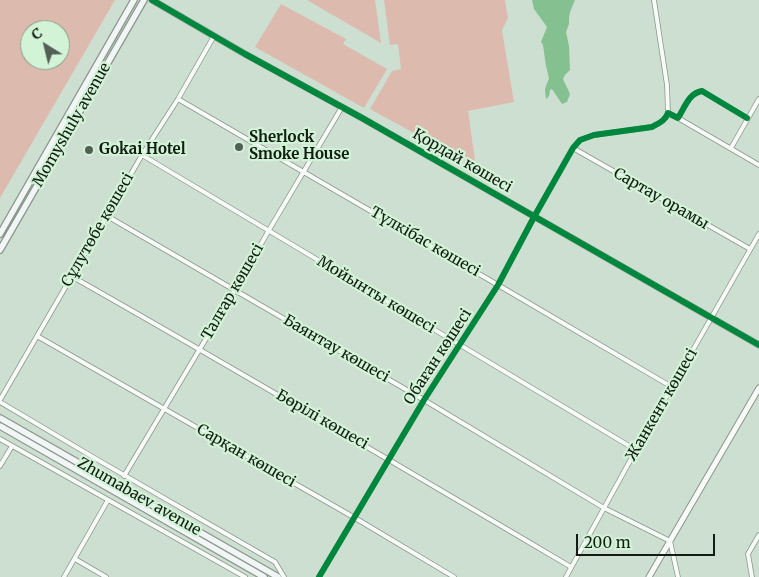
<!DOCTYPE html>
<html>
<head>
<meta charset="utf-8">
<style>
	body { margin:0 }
	#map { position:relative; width:759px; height:577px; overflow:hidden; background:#cddfd0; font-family:Merriweather,serif }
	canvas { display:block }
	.north { position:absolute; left:20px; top:20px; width:50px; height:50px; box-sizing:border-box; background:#d3f3d7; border:1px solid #859d89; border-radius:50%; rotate:324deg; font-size:14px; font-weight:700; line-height:20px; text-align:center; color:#111c13 }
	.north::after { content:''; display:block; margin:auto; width:18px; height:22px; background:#536055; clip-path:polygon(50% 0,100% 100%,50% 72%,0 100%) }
	.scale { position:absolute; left:576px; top:534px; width:139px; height:22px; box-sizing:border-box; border:2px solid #111c13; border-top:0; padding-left:6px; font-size:15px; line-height:18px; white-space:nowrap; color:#111c13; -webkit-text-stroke:4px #d3f3d7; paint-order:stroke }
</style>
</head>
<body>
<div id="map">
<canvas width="759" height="577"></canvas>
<div class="north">С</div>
<div class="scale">200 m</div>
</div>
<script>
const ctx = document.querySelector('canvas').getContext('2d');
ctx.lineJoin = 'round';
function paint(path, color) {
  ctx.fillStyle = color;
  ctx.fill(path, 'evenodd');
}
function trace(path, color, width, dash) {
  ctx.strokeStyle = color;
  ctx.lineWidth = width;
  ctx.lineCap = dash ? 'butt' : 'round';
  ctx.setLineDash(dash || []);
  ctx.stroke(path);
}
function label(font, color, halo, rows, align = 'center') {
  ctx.font = font + ' Merriweather,serif';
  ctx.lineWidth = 4.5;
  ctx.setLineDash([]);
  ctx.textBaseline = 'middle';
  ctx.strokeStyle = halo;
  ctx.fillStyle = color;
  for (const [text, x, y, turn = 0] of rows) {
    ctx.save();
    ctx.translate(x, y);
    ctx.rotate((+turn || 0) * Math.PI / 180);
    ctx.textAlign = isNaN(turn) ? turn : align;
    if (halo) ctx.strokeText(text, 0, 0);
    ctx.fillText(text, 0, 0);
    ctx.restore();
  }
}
paint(new Path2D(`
	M0 0H115L0 198ZM30 30H60V60H30Z
	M307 0H375L381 43Z
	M384 0H505L508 18 502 30 514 102 468 111 476 167 370 109 392 71 401 69 398 44 390 45Z
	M281 4 346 39 343 44 387 69 364 108 255 47Z`), '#dcbbae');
paint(new Path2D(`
	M532 0H575L570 12 569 18V24L566 32 569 46 570 70 565 75 563 79 570 94 567 102 562 104 552 89 550 90 549 96 546 99 545 89 549 78 546 66 543 45 541 42 547 27 534 9Z`), '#84c090');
const minor = new Path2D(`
	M654 0 667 85 668 113
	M178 99 498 285 672 387
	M678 118 759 165
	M573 148 750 249
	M731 148 759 99
	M142 155 636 450
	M107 216 424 400 604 508 670 541 678 577
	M71 276C239 371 405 469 571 567
	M37 336 355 518 454 577
	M0 400 142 155 178 99 214 36
	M0 402 98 460 275 562 284 577
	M0 439 245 577
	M0 466 12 446
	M124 476 235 290 269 230 342 107
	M75 559 106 577
	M64 577 108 500
	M319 577 424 400 498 285 534 217 573 148 580 140 594 135 652 127C659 123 665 121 668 113L678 118C685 107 689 93 702 91L747 118
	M566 577 636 450 759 234
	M752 577 748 554 759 535`);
const tertiary = new Path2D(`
	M152 0 245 54 362 118 759 345
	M649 577 759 388`);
const secondary = new Path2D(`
	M0 234 134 0
	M0 250 144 0
	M0 418 278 577
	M0 426 264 577`);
trace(minor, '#89978b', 5.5);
trace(tertiary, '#89978b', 7);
trace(secondary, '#89978b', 8);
trace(minor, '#f8faf8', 4);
trace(tertiary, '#f8faf8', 5);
trace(secondary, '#f2f5f5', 5.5);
trace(new Path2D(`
	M152 0 245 54 362 118 759 345
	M319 577 424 400 498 285 534 217 573 148 580 140 594 135 652 127C659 123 665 121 668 113L678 118C685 107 689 93 702 91L747 118`), '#00873e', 6);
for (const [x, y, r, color] of [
	[239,147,5,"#536055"],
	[89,150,5,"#536055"]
]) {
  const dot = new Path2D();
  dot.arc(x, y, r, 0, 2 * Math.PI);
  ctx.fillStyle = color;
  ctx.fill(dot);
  trace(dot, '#d3f3d7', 2);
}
label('15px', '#111c13', '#d3f3d7', [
	["Momyshuly avenue",72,125,-60],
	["Қордай көшесі",462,161,30],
	["Сартау орамы",661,199,30],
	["Сұлутөбе көшесі",98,230,-60],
	["Түлкібас көшесі",425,242,30],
	["Талғар көшесі",233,292,-60],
	["Мойынты көшесі",376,295,31],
	["Баянтау көшесі",336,349,30],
	["Обаған көшесі",438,357,-57],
	["Жанкент көшесі",662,405,-60],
	["Бөрілі көшесі",322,420,30],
	["Сарқан көшесі",246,456,30],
	["Zhumabaev avenue",139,497,30]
]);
label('bold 15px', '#111c13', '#d3f3d7', [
	["Sherlock",249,138],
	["Smoke House",249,155],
	["Gokai Hotel",99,150]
], 'left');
</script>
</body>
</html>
